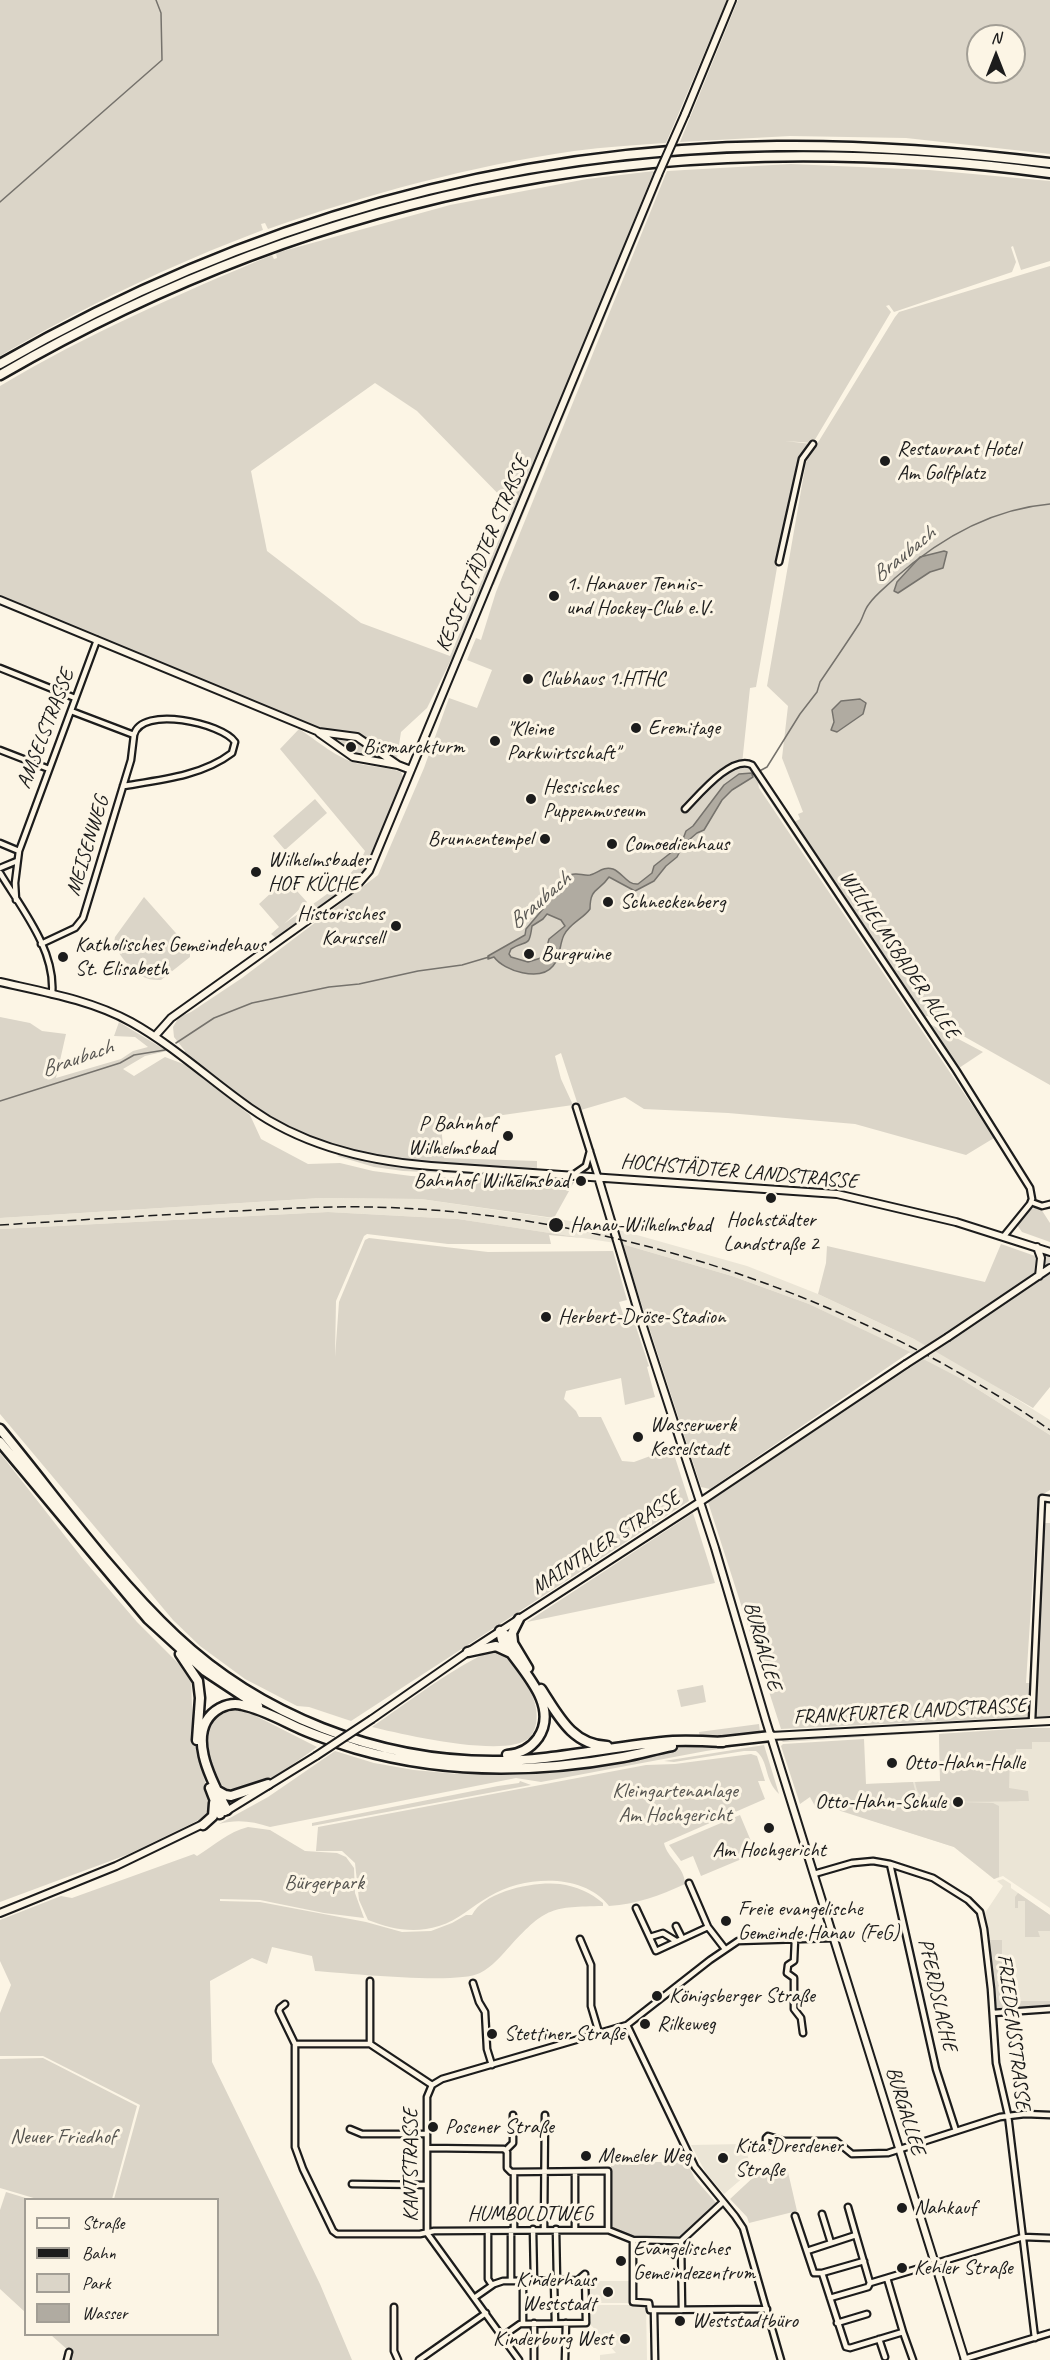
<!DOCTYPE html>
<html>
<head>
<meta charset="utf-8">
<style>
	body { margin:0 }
	#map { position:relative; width:1050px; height:2360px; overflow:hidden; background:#fcf5e5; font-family:Caveat,sans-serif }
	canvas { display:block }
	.legend { position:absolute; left:24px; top:2198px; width:195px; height:138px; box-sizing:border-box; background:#fcf5e5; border:2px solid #a29e95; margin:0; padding:8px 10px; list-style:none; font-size:18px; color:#1c1c1c }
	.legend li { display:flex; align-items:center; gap:12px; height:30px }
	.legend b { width:30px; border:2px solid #a29e95 }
	.north { position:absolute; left:966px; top:24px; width:60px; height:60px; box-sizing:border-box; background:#fcf5e5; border:2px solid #a29e95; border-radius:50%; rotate:0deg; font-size:16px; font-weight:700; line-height:24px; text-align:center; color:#1c1c1c }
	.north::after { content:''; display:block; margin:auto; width:21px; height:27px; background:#1c1c1c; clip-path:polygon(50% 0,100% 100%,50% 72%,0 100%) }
</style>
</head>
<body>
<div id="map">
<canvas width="1050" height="2360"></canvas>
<ul class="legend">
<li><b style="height:8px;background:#fcf5e5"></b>Straße</li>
<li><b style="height:8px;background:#1c1c1c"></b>Bahn</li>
<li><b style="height:16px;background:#dbd5c8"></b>Park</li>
<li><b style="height:16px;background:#b0aba1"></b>Wasser</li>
</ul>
<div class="north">N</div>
</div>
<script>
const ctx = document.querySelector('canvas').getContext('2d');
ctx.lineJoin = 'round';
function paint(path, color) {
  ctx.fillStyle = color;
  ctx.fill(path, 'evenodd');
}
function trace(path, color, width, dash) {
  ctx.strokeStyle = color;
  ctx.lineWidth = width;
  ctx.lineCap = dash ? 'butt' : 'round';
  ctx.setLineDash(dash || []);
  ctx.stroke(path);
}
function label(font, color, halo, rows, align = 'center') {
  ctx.font = font + ' Caveat,sans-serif';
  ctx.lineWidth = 6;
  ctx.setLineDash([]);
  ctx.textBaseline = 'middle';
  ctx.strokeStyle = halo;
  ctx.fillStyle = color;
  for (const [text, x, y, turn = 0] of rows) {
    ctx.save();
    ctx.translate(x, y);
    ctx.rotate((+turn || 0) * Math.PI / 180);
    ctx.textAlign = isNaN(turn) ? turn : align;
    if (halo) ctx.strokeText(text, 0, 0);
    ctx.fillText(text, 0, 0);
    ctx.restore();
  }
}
paint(new Path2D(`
	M321 1198 421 1199 605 1226 747 1266 818 1294 914 1339 961 1364 1050 1420V1435L960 1378 809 1304 732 1276 622 1244 458 1219 328 1212 0 1229V1218Z
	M1029 1728H1050V1908L1003 1876 994 1879 954 1847 867 1819 865 1784 940 1781 939 1734Z
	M1003 1879 1011 1884V1888L1050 1915V2005L997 2009 985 1913 1003 1886 997 1881Z
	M744 2144 752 2170 724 2194 706 2173 691 2145Z
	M588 2281H629V2303H588Z
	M591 2305H646L647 2360H600V2355L616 2353 590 2324Z`), '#ebe5d6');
paint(new Path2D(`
	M0 0H727L666 143C636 145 605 147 574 151 471 166 367 194 268 229L265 223 261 224 263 230C170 265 85 306 0 356Z
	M738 0H1050V154L906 138 790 136 680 142ZM978 36H1014V72H978Z
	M791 164 929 170 1050 181V261L1021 270 1013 246 1011 247 1016 262 1012 272 894 312 889 305 886 306 891 312 813 443 785 441 812 444 801 459 778 562 756 687 750 688 742 764 749 767 758 782 760 781 793 828 991 1125 989 1127 758 783 759 788 994 1138 966 1155 855 1124 728 1113 644 1109 625 1097 581 1110 578 1105 561 1053 555 1056 561 1079 573 1105 482 1118V1123L441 1124 444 1158 537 1161V1170L389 1160 362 1155 309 1138 260 1113 185 1056V1051L174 1037 173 1027 179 1017 191 1012 242 978 378 875 424 768 449 698 477 708 492 670 467 660 476 638 481 640 496 592 667 171Z
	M654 171 536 461 452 658 427 708 401 732 397 758 358 736 319 730 0 596V386C87 334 179 294 272 255L274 259 277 258 276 253 450 205 587 179ZM375 383 417 411 512 508 450 656 361 623 267 551 251 471Z
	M662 175H664L547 457 545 456Z
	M1050 266V1085L928 1016 923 1017 795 826 794 822 800 819 798 814 803 812 782 758 788 706 767 686 806 462 895 317 899 312Z
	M542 461 545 462 494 585 490 584Z
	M299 729C318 741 337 759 360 764 374 767 386 767 401 772L404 779 363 872 341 893 277 939 271 934 279 927 259 904 286 879 307 902 284 924C312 903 351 884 365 851L280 749Z
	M340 736 356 739 380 757 377 760 355 756 335 741Z
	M315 799 327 813 285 850 273 836Z
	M144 897 190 949V957L161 980C156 980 151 980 146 978 134 974 111 949 115 937Z
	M0 1017 30 1023 42 1031 66 1034 56 1078 121 1059 133 1051 148 1047 135 1037 114 1036 119 1022 167 1051 145 1056 123 1069 134 1076 165 1057 186 1065 250 1115 261 1139 308 1164 340 1163 373 1171 411 1176 574 1182 554 1218 421 1199 321 1198 0 1218Z
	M930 1024 983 1052 959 1068Z
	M341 1154 375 1163 536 1174V1177L403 1171 374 1167 337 1156Z
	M1036 1208 1041 1209 1050 1223V1242L1022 1232 1017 1225 1029 1209Z
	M328 1212 458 1219 583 1238 549 1235 551 1244H448L367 1234 364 1236 336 1301 335 1357 339 1302 365 1240 369 1238 488 1252 613 1251 627 1300 619 1302 623 1314H626L630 1323 635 1324 649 1366 647 1367 655 1397 625 1405 621 1378 566 1391 564 1399 576 1411 579 1417H601L622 1461 634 1462 672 1448 689 1501 351 1721 309 1707 297 1706 245 1679 200 1646 173 1620 0 1414V1229Z
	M622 1244 732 1276 809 1304 910 1352 710 1489 701 1487Z
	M1001 1244 1038 1257 1050 1252V1387L1033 1408 914 1339 818 1294 826 1263 827 1246 985 1282Z
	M923 1359 960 1378 1050 1435V1490L1040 1496 1038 1499 1026 1683H1032L1043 1523H1050V1716L781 1729 708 1502Z
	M0 1453 83 1559 137 1622 191 1676 193 1737 211 1804 210 1810 203 1818 129 1854 0 1902Z
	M693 1513 715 1583 527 1622Z
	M498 1650 504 1652C513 1666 528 1682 533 1698 538 1710 539 1728 529 1738 507 1759 401 1734 372 1727 399 1709 470 1654 498 1650Z
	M703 1685 706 1702 681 1707 677 1690Z
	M236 1710 252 1714 317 1747C298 1761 260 1789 236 1791 211 1793 203 1739 212 1723 217 1714 227 1712 236 1710Z
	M1050 1723V1725L783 1742 781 1740Z
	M759 1724 760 1732 757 1734 700 1738 699 1732Z
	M1029 1728H1050V1742H1032V1749H1016V1754L1010 1755 1009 1788 1028 1791 1029 1801C1011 1801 934 1804 924 1798 918 1795 916 1788 915 1782L940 1781 939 1734Z
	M864 1739 866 1784 913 1782 916 1794 928 1801 993 1803 999 1806V1877L994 1879 954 1847 825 1806 816 1808 810 1797 800 1804 781 1746 783 1744Z
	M763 1740 764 1742 706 1751 541 1782 516 1778 270 1827C253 1821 236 1819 219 1824L268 1797 335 1751 374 1763 414 1770 458 1774H508L624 1762 676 1748Z
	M764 1745 779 1794C764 1780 769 1761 756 1751H744L674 1762 664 1761Z
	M751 1754 757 1756 765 1781H758L765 1799 664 1843C667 1858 685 1867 685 1884 659 1896 637 1904 609 1906 583 1872 523 1876 490 1896 472 1906 459 1920 439 1926 414 1934 391 1929 368 1920L359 1900 355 1863 342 1851H316L318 1827 646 1765 675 1764Z
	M520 1781 531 1785 312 1826V1823L498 1786 519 1783Z
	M740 1815 756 1853 701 1876 693 1856 681 1861 669 1845Z
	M248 1827 270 1830 305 1851 337 1853 346 1857 354 1868 355 1893 364 1918 324 1913 260 1900 220 1899V1901L260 1902 366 1922 402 1932 431 1931 452 1923 466 1915H472C484 1891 535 1881 560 1884 576 1886 591 1893 603 1903V1906C552 1907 546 1907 511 1945 502 1955 492 1967 480 1973 457 1985 347 1973 315 1971L312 1956 272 1947 267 1964 252 1958 210 1981 212 2062 320 2284 352 2360H66L69 2351 51 2335 218 2334V2200L114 2199 140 2105 43 2056H0V2013L11 1985 0 1961V1920L61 1896 72 1898 194 1854 197 1856C215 1845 228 1832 248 1827Z
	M1018 1893 1050 1915V1931H1038L1040 1937H1025V1901H1018V1908H1015V1897Z
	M988 1940H1002V1974L1013 1975V1991H1004V2001H1050V2005L997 2009Z
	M43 2058 137 2106 112 2199H37L0 2188V2059Z
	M683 2154 695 2179 718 2205 680 2239 632 2238 610 2228 611 2166 607 2162 618 2161 628 2165 645 2162H664Z
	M759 2172H788L797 2211 749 2223 747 2217 730 2199Z
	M6 2192 29 2199 26 2200 25 2312 0 2289V2210Z`), '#dbd5c8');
const water = new Path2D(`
	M944 551 947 552 943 568 930 572 898 593 894 591 897 582 920 557Z
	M860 699 866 703 863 714 837 732 831 730 834 722 832 710 841 701Z
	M752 773 753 777 732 790 722 800 704 830 697 833 683 845 677 857 666 866 654 881 635 891 609 877C599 892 590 887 590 909 583 919 570 923 564 935 559 945 561 957 553 966 540 982 504 971 494 957L488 959V956L525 935 526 929 548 903 559 885 570 875C577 872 583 876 590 875 598 873 603 866 613 869 623 873 627 885 638 884L652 873 654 866 673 851 683 839 686 831 693 826 724 785 739 774ZM547 914 561 920 565 926 549 939 544 957 528 962 511 957 509 954 511 949C527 939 529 949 532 926L543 919Z`);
paint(water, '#b0aba1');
trace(water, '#75726c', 1.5);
trace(new Path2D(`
	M0 202 162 60 161 13 156 0
	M752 775 767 767 800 714 817 692 820 682C833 663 846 644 859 624 863 618 864 610 869 604 876 594 886 587 895 578 938 540 991 509 1050 504
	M176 1043 214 1018 252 1003 329 987 359 984 418 971 462 965 489 957
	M0 1101 120 1063 134 1055 165 1050`), '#75726c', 1.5);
const street = new Path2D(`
	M779 562 802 459 813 444
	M0 668 75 698
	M71 711 134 735C141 705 222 723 235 742L232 753C202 776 160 780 123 786
	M0 750 49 769
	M685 809C698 796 732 754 752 765L956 1070 1030 1188 1032 1199 1030 1204 1004 1236
	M0 843 19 851
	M0 868 17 861
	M0 873C21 908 56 950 52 994
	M16 900 15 883 19 851 97 640
	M41 944 75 928 83 918 131 760 134 735
	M576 1107 598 1177
	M573 1175 586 1166 590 1151
	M1031 1202 1042 1206 1050 1204
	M1032 1721 1042 1498 1050 1499
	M890 1864 936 2069 956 2131
	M814 1874 852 1863 873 1861 890 1864 933 1878 968 1900 980 1912 984 1929 991 1989 996 2063 1008 2115 1035 2338
	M689 1883 708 1927 725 1949
	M636 1908 656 1951 708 1927
	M676 1926 682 1938
	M650 1937 663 1933 676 1941
	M580 1939 591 1965V2006L599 2033
	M795 1939 794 1961 788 1965 787 1973 794 1978V2009L801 2018 803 2033
	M370 1981V2044
	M473 1983 479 2002 485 2012 487 2049 492 2065
	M285 2004 280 2008 279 2011 295 2044V2147L303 2169 333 2231 337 2234H420L434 2231 608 2230 633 2240 681 2241 723 2202
	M993 2013 1050 2009
	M627 2025 695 2167 735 2216 743 2228 781 2360
	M295 2044H370L432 2085
	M350 2129 362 2134H427
	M784 2141C779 2146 773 2151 766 2145V2138L768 2136 784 2141H836L852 2154 888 2153 1000 2117 1025 2114 1050 2115
	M427 2148 504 2149 507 2152V2168L511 2172 608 2171V2230
	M506 2150 513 2143V2115
	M575 2172V2229
	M352 2184 427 2185
	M848 2207 856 2235
	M822 2214 831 2243
	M795 2216 814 2273H822L846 2347 850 2348 903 2332 887 2278
	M514 2229V2172
	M533 2229 534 2281
	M544 2229 545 2115
	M556 2229 557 2281
	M511 2230V2281
	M488 2231V2279L492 2285
	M633 2240V2302L649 2303 650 2310H654
	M681 2241 682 2310
	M807 2251 856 2235 870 2283
	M822 2273 864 2261
	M523 2281V2323
	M554 2281 555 2323
	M474 2298 494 2284 503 2281 578 2280 585 2274
	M830 2298 868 2287 870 2283 1023 2237 1050 2238
	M394 2307V2351L398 2360
	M654 2310 767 2309
	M654 2310 655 2360
	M534 2323V2360
	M837 2323 867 2314
	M903 2332 913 2360
	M503 2336 520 2324 586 2323 585 2274
	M879 2339 885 2357
	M964 2359 1050 2333
	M67 2360 69 2352
	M419 2360 486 2313
	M519 2360 427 2233V2097L432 2085 442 2079 627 2025 710 1960 738 1941 834 1938
	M565 2360 566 2323`);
const secondary = new Path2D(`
	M685 114 732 0
	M0 600 319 732 357 737 398 765
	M319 733 353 757 398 765 411 770
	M0 982C44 992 91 1000 131 1022 174 1046 210 1080 250 1108 303 1146 366 1161 431 1166L837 1194 956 1222 1050 1252
	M155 1036 171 1018 343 895 357 885 369 871 658 175
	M598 1177 638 1311 715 1548 766 1721 965 2360
	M1037 1247 1041 1258 1039 1276
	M948 1337 1050 1268
	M372 1719 468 1652 706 1498 906 1364
	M771 1736 1050 1721
	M225 1812 316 1756
	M0 1913 116 1866 205 1823`);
const highway = new Path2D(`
	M0 364C240 226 500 149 777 146 868 145 959 152 1050 163
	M0 375C332 183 671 123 1050 173
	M0 1429C57 1498 110 1574 176 1636 260 1715 377 1761 493 1761 554 1761 612 1746 673 1741 689 1740 706 1741 723 1742
	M0 1442 148 1619 205 1671 258 1706
	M500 1631 502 1640C519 1668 561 1704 538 1738 530 1749 520 1754 507 1755
	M500 1631 510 1638 528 1668
	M513 1642 512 1633 519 1619
	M468 1652 496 1646 509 1652
	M180 1654 198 1681 200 1698 197 1740
	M541 1689C558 1715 572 1745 607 1746
	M718 1742 771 1736
	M210 1788 220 1814
	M216 1790 225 1795 231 1796 268 1784
	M227 1810C213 1784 182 1729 220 1708 226 1705 235 1703 242 1705 262 1709 283 1721 301 1729 319 1737 338 1743 357 1749 444 1774 535 1773 623 1757 640 1754 656 1749 672 1746
	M203 1825 213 1816 214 1803`);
trace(street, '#1c1c1c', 9);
trace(secondary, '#1c1c1c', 10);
trace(highway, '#1c1c1c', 13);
trace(street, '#fcf5e5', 4.5);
trace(secondary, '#fcf5e5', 6);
trace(highway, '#fcf5e5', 8);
trace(new Path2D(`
	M0 1225C79 1220 158 1215 236 1211 280 1209 324 1206 369 1207 605 1211 856 1295 1050 1430`), '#1c1c1c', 1.5, [9, 4.5]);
const secondaryBridge = new Path2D(`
	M658 175 685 114
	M906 1364 948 1337
	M316 1756 372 1719`);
trace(secondaryBridge, '#1c1c1c', 10, []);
trace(secondaryBridge, '#fcf5e5', 6);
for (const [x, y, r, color] of [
	[885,461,6,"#1c1c1c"],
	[554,596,6,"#1c1c1c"],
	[528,679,6,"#1c1c1c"],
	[636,728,6,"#1c1c1c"],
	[495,741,6,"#1c1c1c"],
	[351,747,6,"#1c1c1c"],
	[531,799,6,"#1c1c1c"],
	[545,839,6,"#1c1c1c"],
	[612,844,6,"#1c1c1c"],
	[256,872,6,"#1c1c1c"],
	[608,902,6,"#1c1c1c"],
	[396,926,6,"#1c1c1c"],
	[529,954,6,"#1c1c1c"],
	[63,957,6,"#1c1c1c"],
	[508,1136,6,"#1c1c1c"],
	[581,1181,6,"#1c1c1c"],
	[771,1198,6,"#1c1c1c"],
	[556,1225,8,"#1c1c1c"],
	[546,1317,6,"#1c1c1c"],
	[638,1437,6,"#1c1c1c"],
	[892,1763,6,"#1c1c1c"],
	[958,1802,6,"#1c1c1c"],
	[769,1828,6,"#1c1c1c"],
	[726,1921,6,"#1c1c1c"],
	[657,1996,6,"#1c1c1c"],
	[645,2024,6,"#1c1c1c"],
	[492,2034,6,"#1c1c1c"],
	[433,2127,6,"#1c1c1c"],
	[586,2156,6,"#1c1c1c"],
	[723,2158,6,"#1c1c1c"],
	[902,2208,6,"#1c1c1c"],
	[621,2261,6,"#1c1c1c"],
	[902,2268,6,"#1c1c1c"],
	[608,2292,6,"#1c1c1c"],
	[680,2321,6,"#1c1c1c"],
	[625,2339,6,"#1c1c1c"]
]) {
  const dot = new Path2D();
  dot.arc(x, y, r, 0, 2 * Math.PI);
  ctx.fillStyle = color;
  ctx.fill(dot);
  trace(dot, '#fcf5e5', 2);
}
label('21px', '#1c1c1c', '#fcf5e5', [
	["Restaurant Hotel",897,449],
	["Am Golfplatz",897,473],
	["1. Hanauer Tennis-",566,584],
	["und Hockey-Club e.V.",566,608],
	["Clubhaus 1.HTHC",540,679],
	["Eremitage",648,728],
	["\"Kleine",507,729],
	["Parkwirtschaft\"",507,753],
	["Bismarckturm",363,747],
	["Hessisches",543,787],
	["Puppenmuseum",543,811],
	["Brunnentempel",533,839,"right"],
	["Comoedienhaus",624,844],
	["Wilhelmsbader",268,860],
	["HOF KÜCHE",268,884],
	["Schneckenberg",620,902],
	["Historisches",384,914,"right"],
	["Karussell",384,938,"right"],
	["Katholisches Gemeindehaus",75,945],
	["St. Elisabeth",75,969],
	["Burgruine",541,954],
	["P Bahnhof",496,1124,"right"],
	["Wilhelmsbad",496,1148,"right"],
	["Bahnhof Wilhelmsbad",569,1181,"right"],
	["Hochstädter",771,1220,"center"],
	["Landstraße 2",771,1244,"center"],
	["Hanau-Wilhelmsbad",570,1225],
	["Herbert-Dröse-Stadion",558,1317],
	["Wasserwerk",650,1425],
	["Kesselstadt",650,1449],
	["Otto-Hahn-Halle",904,1763],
	["Otto-Hahn-Schule",946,1802,"right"],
	["Am Hochgericht",769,1850,"center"],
	["Freie evangelische",738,1909],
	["Gemeinde Hanau (FeG)",738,1933],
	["Königsberger Straße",669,1996],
	["Rilkeweg",657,2024],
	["Stettiner Straße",504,2034],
	["Posener Straße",445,2127],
	["Kita Dresdener",735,2146],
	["Straße",735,2170],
	["Memeler Weg",598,2156],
	["Nahkauf",914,2208],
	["Evangelisches",633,2249],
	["Gemeindezentrum",633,2273],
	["Kehler Straße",914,2268],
	["Kinderhaus",596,2280,"right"],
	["Weststadt",596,2304,"right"],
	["Weststadtbüro",692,2321],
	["Kinderburg West",613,2339,"right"]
], 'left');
label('21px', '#1c1c1c', '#fcf5e5', [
	["KESSELSTÄDTER STRASSE",483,554,-67],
	["AMSELSTRASSE",46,729,-69],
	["MEISENWEG",88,846,-73],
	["WILHELMSBADER ALLEE",899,955,56],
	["HOCHSTÄDTER LANDSTRASSE",739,1172,5],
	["MAINTALER STRASSE",606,1543,-33],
	["BURGALLEE",762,1646,74],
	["FRANKFURTER LANDSTRASSE",910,1712,-3],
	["PFERDSLACHE",937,1995,77],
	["FRIEDENSSTRASSE",1013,2032,83],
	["BURGALLEE",905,2111,73],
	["KANTSTRASSE",411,2165,-90],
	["HUMBOLDTWEG",530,2214]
]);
label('21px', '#555450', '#fcf5e5', [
	["Kleingartenanlage",675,1791],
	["Am Hochgericht",675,1815],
	["Bürgerpark",324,1883],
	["Neuer Friedhof",63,2137]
]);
label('italic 22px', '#575551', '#fcf5e5', [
	["Braubach",904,555,-39],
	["Braubach",540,901,-41],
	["Braubach",77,1059,-19]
]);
</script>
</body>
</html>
